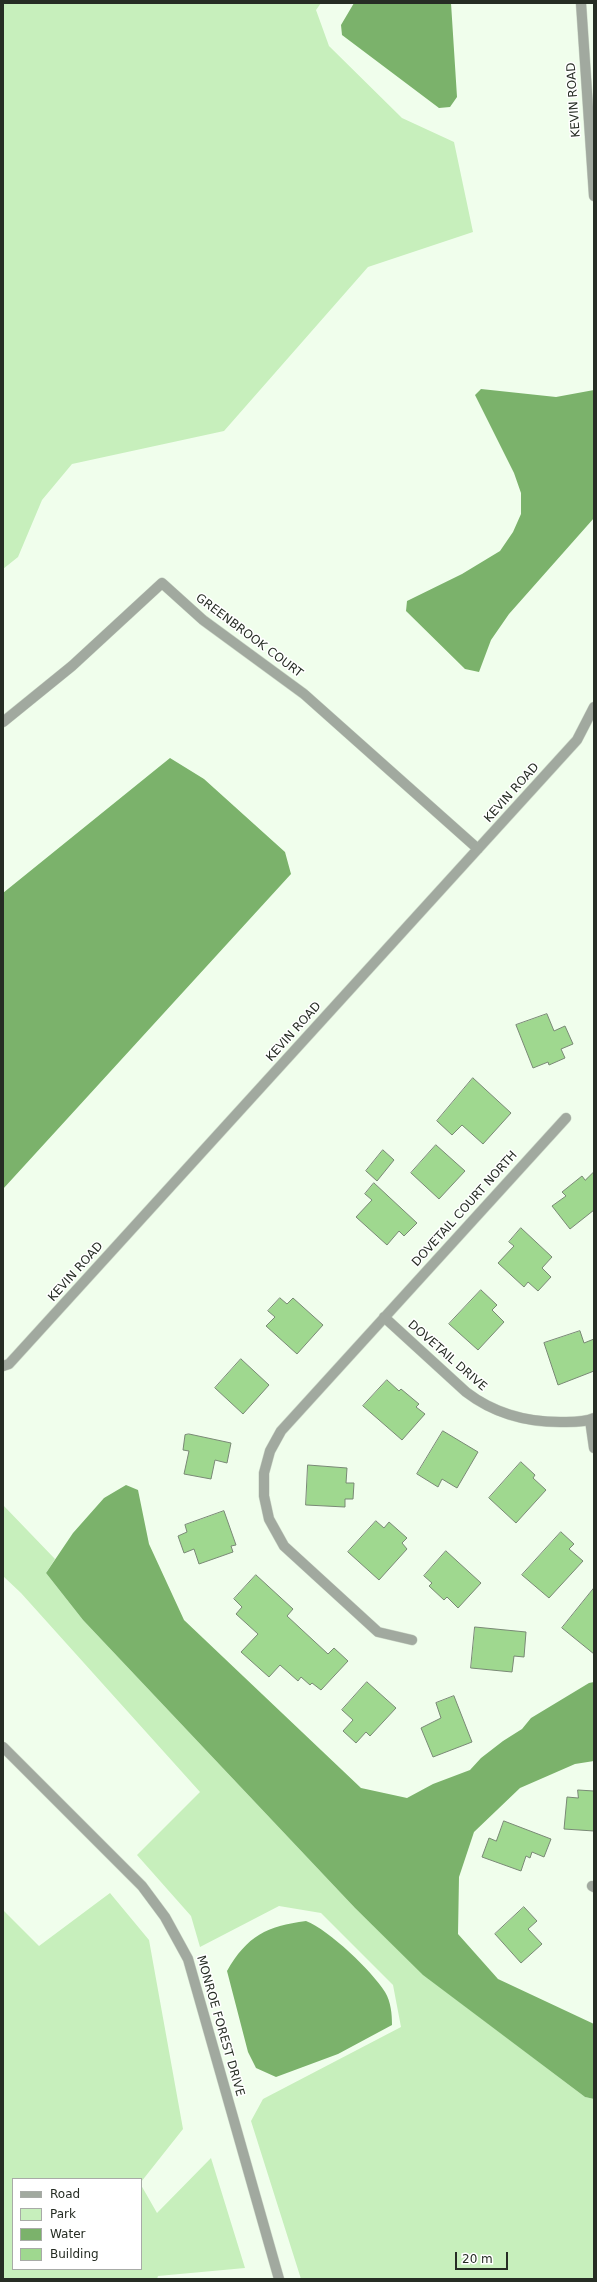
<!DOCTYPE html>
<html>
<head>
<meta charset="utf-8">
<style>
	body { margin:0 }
	#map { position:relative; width:597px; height:2282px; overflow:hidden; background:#f0feec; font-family:"DejaVu Sans",sans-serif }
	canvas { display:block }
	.frame { position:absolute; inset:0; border:4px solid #262d24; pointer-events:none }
	.legend { position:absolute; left:12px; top:2178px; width:130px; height:92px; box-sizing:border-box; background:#fff; border:1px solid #a8aba7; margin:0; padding:5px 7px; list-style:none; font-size:12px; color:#262d24 }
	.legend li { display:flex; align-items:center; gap:8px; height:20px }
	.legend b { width:20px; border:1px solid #a8aba7 }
	.scale { position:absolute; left:455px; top:2252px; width:53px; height:18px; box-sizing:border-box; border:2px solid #262d24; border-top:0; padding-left:5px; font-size:12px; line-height:14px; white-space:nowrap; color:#262d24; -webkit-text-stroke:3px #fff; paint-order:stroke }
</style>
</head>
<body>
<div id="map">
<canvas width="597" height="2282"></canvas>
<div class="frame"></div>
<ul class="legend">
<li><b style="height:5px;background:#a1a99f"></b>Road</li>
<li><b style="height:11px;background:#c7efbc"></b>Park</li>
<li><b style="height:11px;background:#7bb26b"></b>Water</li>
<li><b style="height:11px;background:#9fd88f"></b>Building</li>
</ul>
<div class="scale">20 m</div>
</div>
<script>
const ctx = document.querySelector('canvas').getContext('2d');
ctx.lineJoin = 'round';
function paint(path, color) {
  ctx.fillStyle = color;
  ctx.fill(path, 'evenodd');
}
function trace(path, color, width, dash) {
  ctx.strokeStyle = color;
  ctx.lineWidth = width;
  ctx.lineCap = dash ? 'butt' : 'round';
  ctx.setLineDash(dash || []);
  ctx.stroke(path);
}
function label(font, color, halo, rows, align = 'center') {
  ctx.font = font + ' "DejaVu Sans",sans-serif';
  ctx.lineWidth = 3;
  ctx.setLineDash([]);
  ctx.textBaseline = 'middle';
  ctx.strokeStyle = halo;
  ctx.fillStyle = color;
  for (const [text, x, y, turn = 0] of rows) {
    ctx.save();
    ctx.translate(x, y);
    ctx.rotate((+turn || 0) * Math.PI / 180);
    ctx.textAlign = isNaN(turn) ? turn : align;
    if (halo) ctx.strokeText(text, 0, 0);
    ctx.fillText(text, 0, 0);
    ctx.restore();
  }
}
paint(new Path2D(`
	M3 3H321L316 10 329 46 402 118 454 142 473 232 368 267 224 431 72 464 42 500 18 557 3 569Z
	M3 1505 55 1559 46 1573 83 1620 355 1908 424 1975 585 2097 594 2099V2279H301L251 2121 263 2099 401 2027 393 1985 321 1913 279 1906 200 1947 191 1916 137 1855 200 1792 21 1593 3 1576Z
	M110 1893 149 1940 183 2129 141 2182V2179H13V2269H141V2185L157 2213 211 2158 245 2268 158 2276 157 2279H3V1910L39 1946Z`), '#c7efbc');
paint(new Path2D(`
	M354 3H451L457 97 450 107 439 108 342 35 341 25Z
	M481 389 556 397 594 390V518L509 614 491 640 479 672 465 669 406 611 407 601 462 574 500 551 513 532 521 514V493L514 473 475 395Z
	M170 758 204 779 285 852 291 874 3 1189V893Z
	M126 1485 138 1490 149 1544 184 1620 361 1788 407 1798 433 1784 470 1770 481 1758 503 1741 522 1729 531 1718 589 1683 594 1682V1761L575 1764 520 1788 474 1832 459 1877 458 1934 498 1979 594 2024V2099L585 2097 423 1975 355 1908 83 1620 46 1573 73 1533 104 1498Z
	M306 1921C329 1930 372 1971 385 1992 391 2002 392 2014 392 2025L338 2054 276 2077 256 2068 248 2052 227 1971C247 1936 267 1926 306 1921Z`), '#7bb26b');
const building = new Path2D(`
	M547 1014 554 1031 565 1026 573 1044 561 1049 565 1058 549 1065 548 1062 533 1068 516 1025Z
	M473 1078 511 1113 483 1144 462 1125 452 1135 437 1121Z
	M436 1145 465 1171 439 1199 411 1173Z
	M383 1150 394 1160 377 1181 366 1171Z
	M594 1172V1210L570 1229 552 1206 566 1196 562 1192 582 1176 585 1180Z
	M374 1183 417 1223 404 1236 399 1231 387 1245 356 1217 372 1200 365 1194Z
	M521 1228 552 1257 542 1268 551 1277 538 1291 528 1282 524 1287 498 1263 514 1246 509 1242Z
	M481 1290 497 1305 492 1310 504 1322 478 1350 449 1324Z
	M280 1298 287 1304 293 1298 323 1325 297 1354 266 1326 275 1317 268 1311Z
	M580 1331 584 1343 594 1339V1371L558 1385 544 1343Z
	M241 1359 269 1385 243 1414 215 1388Z
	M387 1380 399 1391 401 1389 419 1404 416 1407 425 1414 402 1440 363 1406Z
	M443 1431 478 1452 457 1488 442 1479 438 1487 417 1474Z
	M189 1434 231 1443 227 1463 215 1460 211 1479 184 1474 189 1451 183 1450 185 1435Z
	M521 1462 535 1475 533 1478 546 1490 516 1523 489 1498Z
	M308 1465 347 1468 346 1483H354L353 1499H345V1507L306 1505Z
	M224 1511 236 1545 231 1546 233 1552 199 1564 194 1549 184 1553 178 1536 187 1532 185 1525Z
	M376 1521 384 1528 389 1522 407 1538 402 1543 407 1549 379 1580 348 1552Z
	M561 1532 574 1544 569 1549 583 1561 549 1598 522 1575Z
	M446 1551 481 1583 458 1608 447 1597 444 1600 429 1586 432 1583 424 1576Z
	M256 1575 293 1609 287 1616 328 1654 334 1648 348 1661 321 1690 312 1683 310 1685 301 1677 298 1681 280 1665 269 1677 241 1652 258 1634 236 1614 242 1607 234 1599Z
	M594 1588V1654L562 1628Z
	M475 1627 526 1632 524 1657 514 1656 512 1672 471 1668Z
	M367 1682 396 1708 370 1736 366 1732 356 1743 343 1731 353 1720 342 1710Z
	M454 1696 472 1742 433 1757 421 1728 441 1718 436 1703Z
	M578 1790 594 1791V1831L564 1829 567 1797 578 1798Z
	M504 1821 551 1839 544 1857 532 1852 530 1858 526 1856 521 1871 482 1857 489 1838 496 1841Z
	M524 1907 537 1921 528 1929 542 1944 521 1963 495 1934Z`);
paint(building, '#9fd88f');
trace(building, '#798975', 1);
const street = new Path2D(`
	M581 3 594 196
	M3 722 72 666 162 583 203 620 304 694 478 849
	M384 1317 466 1392C496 1415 529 1423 566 1422 575 1422 586 1422 594 1418
	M3 1366 9 1364 577 740 594 707
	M590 1420 594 1448
	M412 1640 378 1632 284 1546 269 1519 264 1496V1473L270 1451 281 1431 566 1118
	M3 1747 142 1886 165 1917 188 1959 279 2279
	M592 1886 594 1887`);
trace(street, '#ccd8c8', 11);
trace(street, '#a1a99f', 10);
label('12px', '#262d24', '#fff', [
	["KEVIN ROAD",574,100,-94],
	["GREENBROOK COURT",249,636,37],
	["KEVIN ROAD",512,793,-48],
	["KEVIN ROAD",294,1032,-48],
	["DOVETAIL COURT NORTH",465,1209,-48],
	["KEVIN ROAD",76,1272,-48],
	["DOVETAIL DRIVE",447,1356,41],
	["MONROE FOREST DRIVE",220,2026,74]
]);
</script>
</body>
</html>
